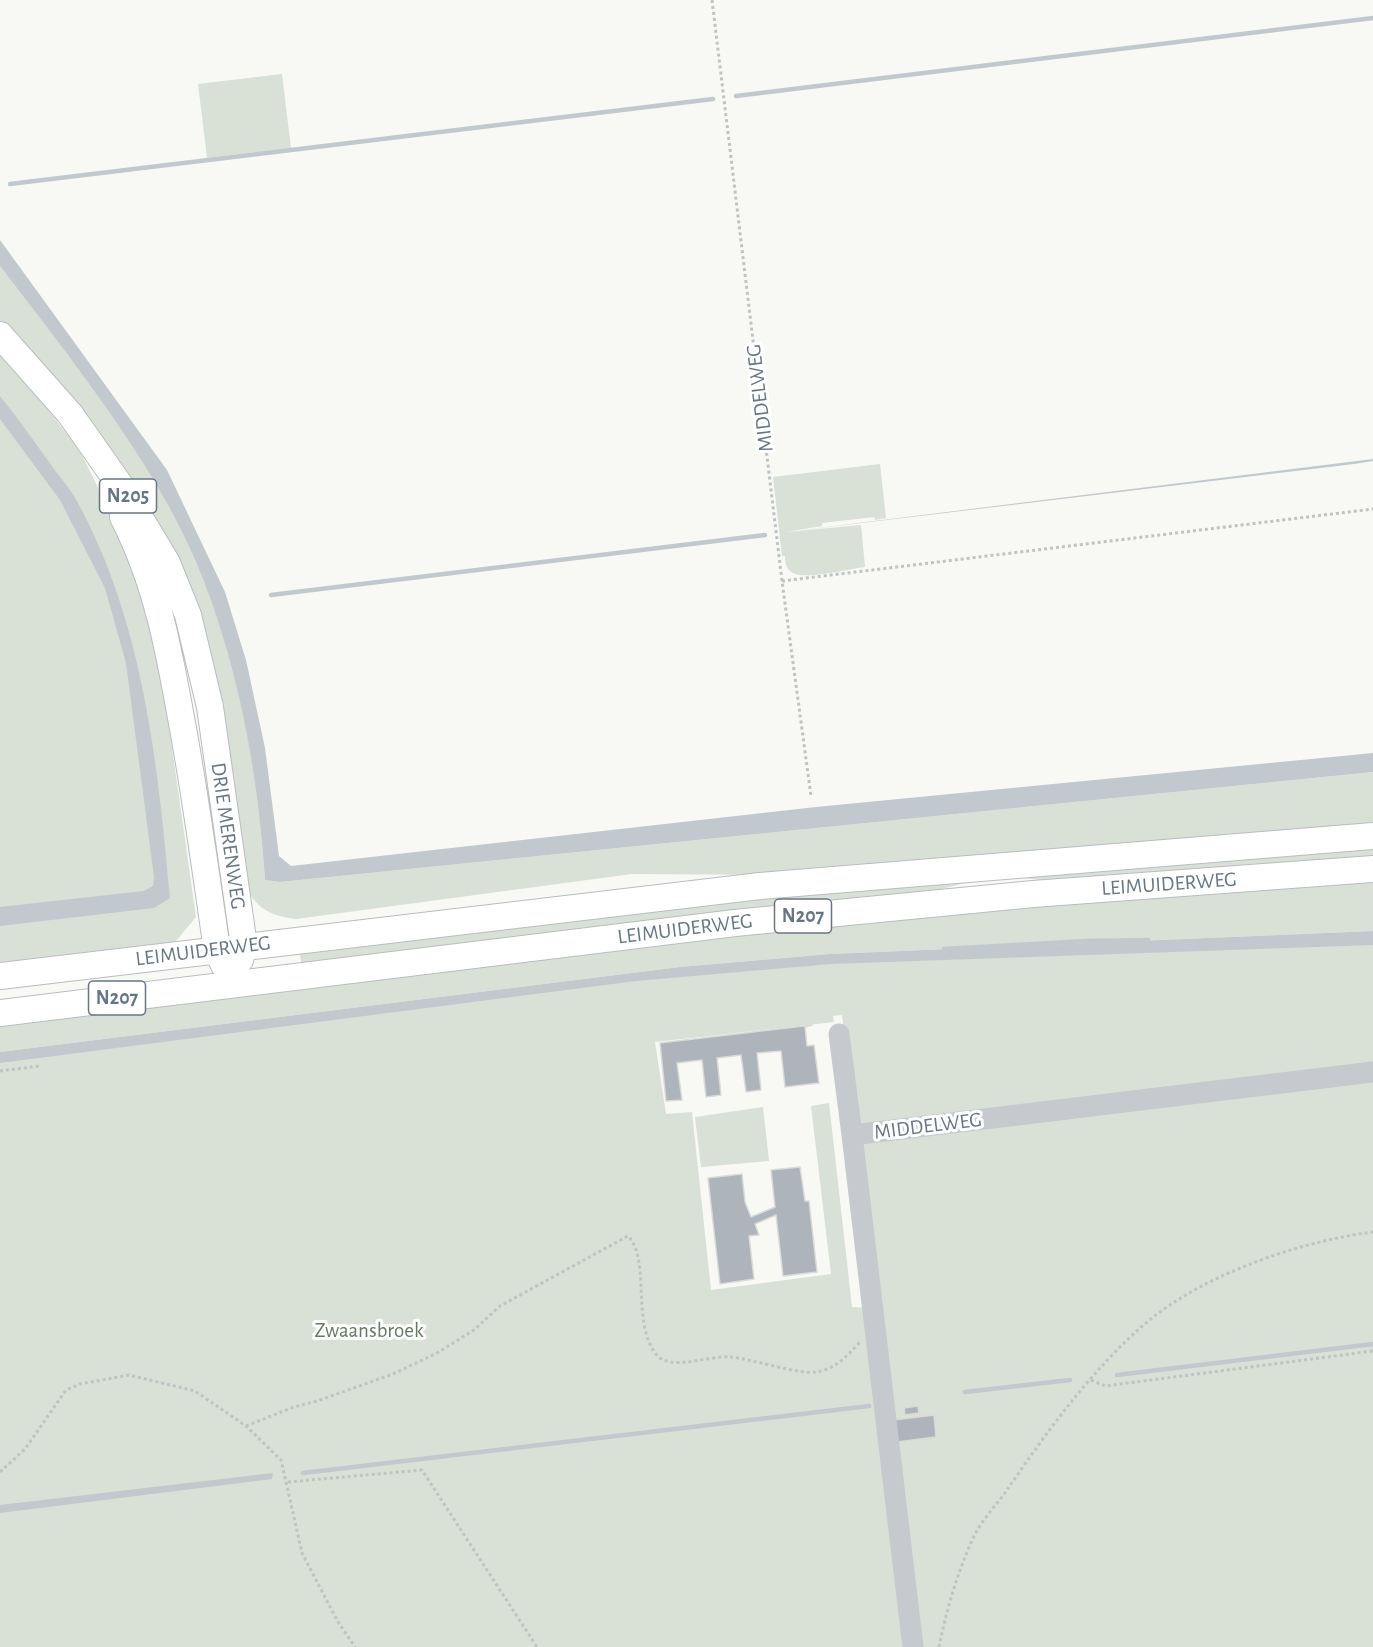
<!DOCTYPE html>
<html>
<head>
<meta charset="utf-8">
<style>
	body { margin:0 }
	canvas { display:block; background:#f8f8f5 }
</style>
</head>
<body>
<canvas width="1373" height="1647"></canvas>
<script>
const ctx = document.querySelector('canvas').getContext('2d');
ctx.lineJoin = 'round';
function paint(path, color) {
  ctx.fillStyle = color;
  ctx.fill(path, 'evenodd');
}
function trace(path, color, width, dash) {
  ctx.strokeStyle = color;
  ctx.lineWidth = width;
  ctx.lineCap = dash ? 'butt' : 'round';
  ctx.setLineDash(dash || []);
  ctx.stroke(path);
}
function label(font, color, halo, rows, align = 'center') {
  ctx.font = font + ' "Alegreya Sans",sans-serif';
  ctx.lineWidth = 6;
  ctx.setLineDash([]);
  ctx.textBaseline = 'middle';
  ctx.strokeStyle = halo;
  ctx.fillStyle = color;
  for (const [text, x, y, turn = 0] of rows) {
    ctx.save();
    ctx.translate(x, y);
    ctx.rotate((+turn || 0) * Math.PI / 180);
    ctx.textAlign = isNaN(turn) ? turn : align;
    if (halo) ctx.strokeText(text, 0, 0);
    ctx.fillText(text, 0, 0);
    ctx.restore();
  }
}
paint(new Path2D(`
	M282 74 291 148 207 158 198 84Z
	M0 266C67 354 154 460 196 562 239 662 258 773 265 880L280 882 1373 772V828L781 875 632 874 296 919C268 915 258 909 244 885L214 687 68 405 0 322Z
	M0 348 80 451 124 541 143 590 160 663 196 917 171 947 0 962Z
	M880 464 886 518 875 520 874 517 822 523V526L786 532 861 525 865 567C850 569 804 580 793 573 786 569 785 563 785 556H782L773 477Z
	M1373 844V861L1069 883 1023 878 1071 865Z
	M919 879 965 883 918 895 302 968 299 948Z
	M1373 879V931L830 954 680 967 0 1052V1022L963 907Z
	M1373 937V1647H0V1056L826 957 827 964ZM842 1015 876 1308 852 1307 829 1103 811 1106 831 1274 711 1290 692 1112 666 1114 655 1042 834 1022 833 1016Z
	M763 1107 769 1161 701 1167 695 1117Z`), '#d9e0d6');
paint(new Path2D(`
	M0 240 167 470 225 592 246 660 265 748 279 856 291 866 816 807 1373 753V772L280 882 265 880C258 773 238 661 196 562 153 460 67 354 0 266Z
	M0 396C17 417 33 440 49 462 58 475 70 488 78 503 143 623 158 763 170 898L154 908 0 926V907L144 891 153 886 154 877 126 663 105 588 60 500 0 419Z
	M1373 459V461L1354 464 786 532Z
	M1373 931V945L831 964 636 981 0 1063V1052L680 967 830 954Z
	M273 1473 272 1479 0 1513V1505Z`), '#c1c9ce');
trace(new Path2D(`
	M736 96 1373 18
	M10 184 713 99
	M271 595 765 535
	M944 949 1086 941 1148 940
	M1117 1375 1373 1344
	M965 1392 1070 1380
	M303 1473 869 1406`), '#c1c9ce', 4.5);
const building = new Path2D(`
	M812 1025 805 1027 807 1046 814 1045 819 1083 785 1087 781 1051 757 1053 761 1090 746 1092 741 1055 717 1058 721 1095 706 1097 702 1060 677 1063 682 1100 666 1101 660 1043Z
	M800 1167 805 1201H809L817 1272 783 1276 776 1215 755 1224 759 1235 749 1236 754 1279 720 1284 708 1178 742 1174 745 1202 751 1217 775 1207 771 1170Z
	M918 1406 919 1413 905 1415 904 1408Z
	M934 1415 936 1437 897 1442 894 1420Z`);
paint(building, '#adb4bb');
trace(building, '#dadad8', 1.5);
const major = new Path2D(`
	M0 335 70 414 122 488 167 563 188 615 210 707 244 946 240 960
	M123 517C157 583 169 651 182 723 196 799 206 874 217 950L224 965
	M0 976 760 886 1373 836
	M0 1013 735 923 1033 894 1373 869`);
trace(major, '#b9bdc1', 28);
trace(new Path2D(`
	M712 0 782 581 811 796
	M782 581 1373 509
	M0 1071 39 1066
	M1091 1380 1105 1386 1373 1351
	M246 1426 294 1407 317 1401 393 1374 437 1353 474 1330 500 1306 628 1236C651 1260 631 1322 656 1354 663 1363 675 1363 686 1362 700 1361 717 1356 731 1357 752 1359 800 1375 816 1372 836 1369 847 1356 860 1342
	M0 1472 25 1449 66 1390 80 1384 129 1375 195 1391 246 1426 281 1460 302 1553 338 1622 355 1647
	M288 1482 422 1470 537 1647
	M939 1647C947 1608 958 1570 975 1534 983 1519 997 1504 1007 1490 1049 1428 1113 1340 1176 1301 1231 1266 1309 1240 1373 1232`), '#c0c2c4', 3, [3, 3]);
trace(new Path2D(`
	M839 1034 852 1135
	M913 1647 852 1135 1373 1072`), '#c6c9cd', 21);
trace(major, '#fff', 26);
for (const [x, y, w] of [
	[128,496,57],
	[803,916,57],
	[117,998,57]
]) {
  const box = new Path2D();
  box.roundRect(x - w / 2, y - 17, w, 34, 4.5);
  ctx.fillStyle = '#fff';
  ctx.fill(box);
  trace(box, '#677687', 1.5);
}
label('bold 20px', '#677687', null, [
	["N205",128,496],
	["N207",803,916],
	["N207",117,998]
]);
label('21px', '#677687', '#fff', [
	["MIDDELWEG",760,398,-97],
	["DRIE MERENWEG",228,836,82],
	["LEIMUIDERWEG",1169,884,-4],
	["LEIMUIDERWEG",685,929,-7],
	["LEIMUIDERWEG",203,951,-7],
	["MIDDELWEG",928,1126,-7]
]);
label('21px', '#657962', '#fff', [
	["Zwaansbroek",369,1331]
]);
</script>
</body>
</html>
